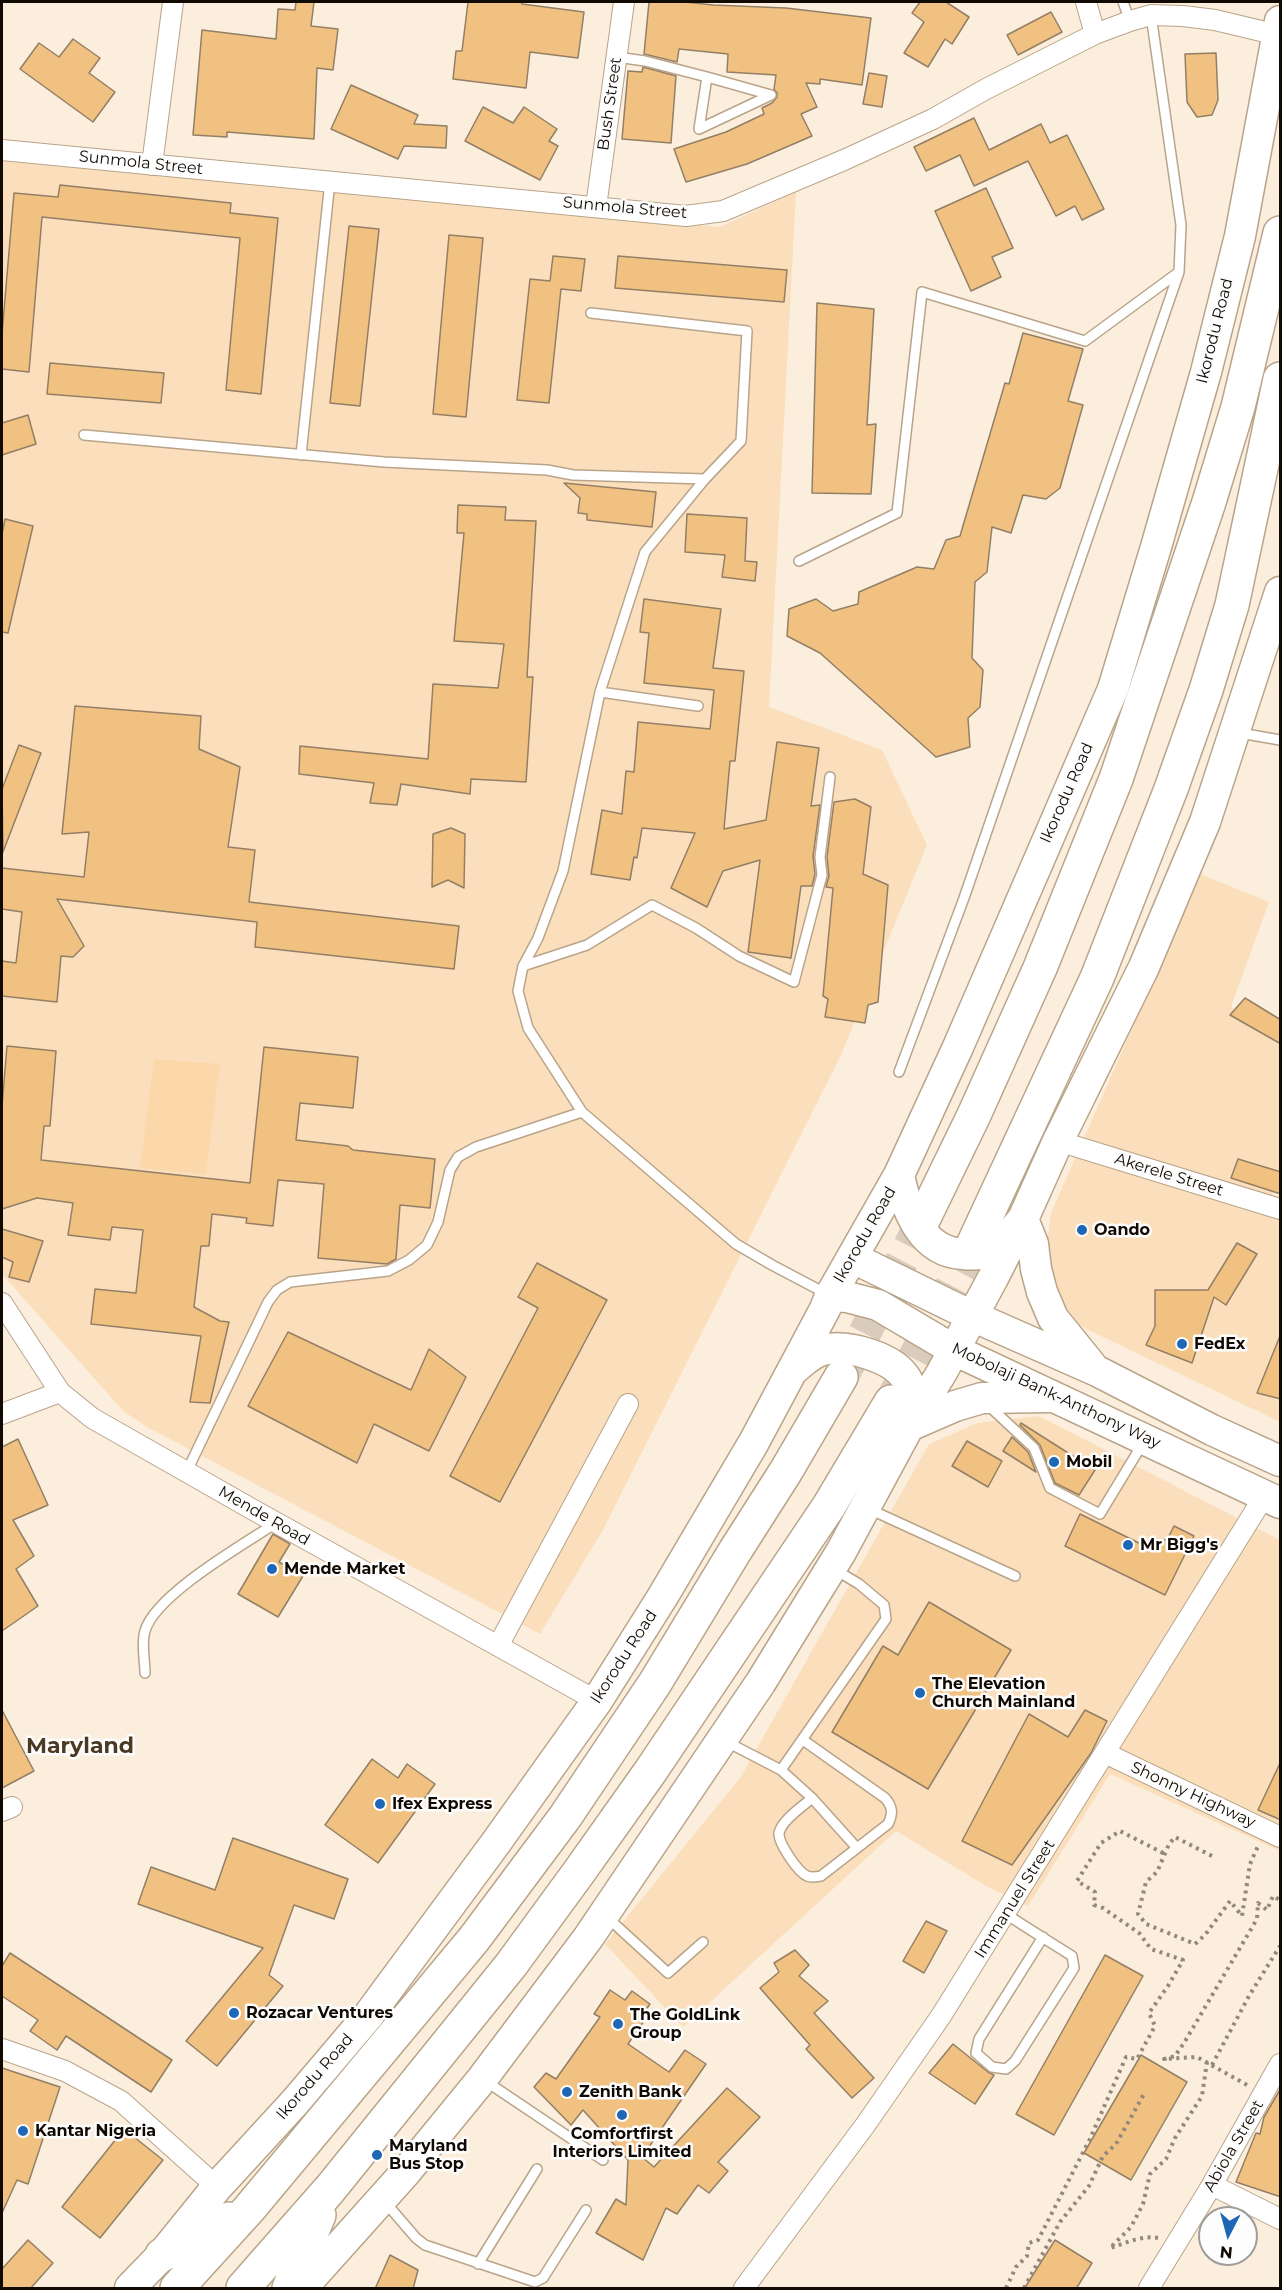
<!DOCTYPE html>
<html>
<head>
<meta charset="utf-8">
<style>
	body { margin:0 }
	#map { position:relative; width:1282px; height:2290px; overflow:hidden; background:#fceedd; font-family:Montserrat,sans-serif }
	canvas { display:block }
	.frame { position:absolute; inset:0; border:3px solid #110a03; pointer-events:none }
	.north { position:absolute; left:1198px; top:2206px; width:60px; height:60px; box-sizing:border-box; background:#fdfdfd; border:2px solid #9f9c99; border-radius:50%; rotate:186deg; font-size:16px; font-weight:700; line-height:24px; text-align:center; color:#110a03 }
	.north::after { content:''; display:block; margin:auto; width:21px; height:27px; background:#1e67b7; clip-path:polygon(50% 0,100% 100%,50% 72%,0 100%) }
</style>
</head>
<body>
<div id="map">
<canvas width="1282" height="2290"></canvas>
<div class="frame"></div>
<div class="north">N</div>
</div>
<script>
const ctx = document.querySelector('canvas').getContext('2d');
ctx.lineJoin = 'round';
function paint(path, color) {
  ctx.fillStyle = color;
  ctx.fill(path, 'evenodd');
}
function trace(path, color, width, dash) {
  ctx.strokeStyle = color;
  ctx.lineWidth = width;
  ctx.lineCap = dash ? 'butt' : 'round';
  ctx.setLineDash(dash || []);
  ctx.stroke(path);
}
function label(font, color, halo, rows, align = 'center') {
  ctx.font = font + ' Montserrat,sans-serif';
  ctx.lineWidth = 5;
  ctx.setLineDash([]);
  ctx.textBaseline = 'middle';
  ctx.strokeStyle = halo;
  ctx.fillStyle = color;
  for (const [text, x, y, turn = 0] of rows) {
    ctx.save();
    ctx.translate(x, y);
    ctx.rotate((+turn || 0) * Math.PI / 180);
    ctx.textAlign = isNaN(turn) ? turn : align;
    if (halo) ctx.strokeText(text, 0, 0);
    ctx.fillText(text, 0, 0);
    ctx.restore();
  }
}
paint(new Path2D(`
	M2 161 720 227 796 192 769 707 882 750 927 845 841 1055 604 1528 540 1634 147 1427 123 1411 2 1274V231L4 229 2 223Z
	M1200 874 1269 902 1231 1007 1280 1044V1174L1266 1210 1280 1215V1422L1080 1326 1062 1302 1046 1252 1051 1213Z
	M1039 1416 1280 1540V1851L1110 1774 1028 1906 986 1886 896 1831 683 2027 605 1944 740 1778 929 1444 977 1423Z`), '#fbdfbc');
paint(new Path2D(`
	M154 1059 220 1064 206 1174 140 1168Z`), '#fbd7a9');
const building = new Path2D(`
	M296 2H314L311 26 338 29 333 70 317 68 314 139 227 132V137L193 135 202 30 276 39 278 9 295 10Z
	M468 2H522V4L584 12 578 58 530 52 526 88 453 79 456 51H462Z
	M649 2H685L713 5 786 8 871 18 862 85 820 79V84L806 83 817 107 801 114 812 136 747 164 686 182 674 149 726 132 764 114 762 108 772 103 777 97V93L774 89 776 75 727 72 728 54 679 49 677 62 644 54Z
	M920 2H946L969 17 952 44 945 39 928 67 904 53 924 22 912 13Z
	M1051 12 1062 32 1018 55 1007 35Z
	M73 39 100 58 89 73 115 92 93 122 20 69 39 43 59 57Z
	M1216 53 1218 100 1212 115 1197 117 1187 102 1185 54Z
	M643 67 676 76 671 143 622 139 628 71 642 72Z
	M869 73 887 76 882 107 863 104Z
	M351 85 418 115 414 124 447 126 446 148 404 146 398 159 331 129Z
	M483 107 513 123 524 107 557 129 549 141 558 146 540 180 465 141Z
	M974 118 989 150 1041 124 1050 143 1067 135 1104 209 1082 220 1075 206 1056 216 1028 161 974 186 960 155 926 171 914 147Z
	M60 185 231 203 230 213 278 218 261 394 226 390 240 238 42 217 29 372 2 369V334L14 193 58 197Z
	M986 188 1013 248 992 257 1001 277 971 291 935 211Z
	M349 226 379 229 360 406 330 403Z
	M449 235 483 238 466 417 433 414Z
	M553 256 585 259 581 291 561 289 549 403 517 400 530 279 550 281Z
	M618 256 787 270 784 302 615 288Z
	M817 303 874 309 867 425 876 424 871 494 812 493Z
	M1023 333 1083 349 1068 401 1083 405 1060 488 1046 499 1023 495 1011 533 992 527 987 572 975 582 972 658 983 670 980 707 968 718 970 747 936 757 820 653 787 636 789 609 816 599 833 611 858 604 859 592 917 567 934 569 946 540 960 536 1005 383 1009 384Z
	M50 363 164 373 161 403 47 394Z
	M28 415 36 444 2 455V423Z
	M564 483 656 492 652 527 587 520V514L578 513 580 498Z
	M458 505 506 507 505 520 536 521 527 677H533L526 782 471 779 470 794 401 784 397 805 370 803 374 783 299 774 300 746 428 759 433 684 498 688 504 644 454 641 464 533H457Z
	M687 514 747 518 745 561 757 562 755 581 722 577 725 555 685 552Z
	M5 519 33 526 8 633 2 632V534Z
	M644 599 721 609 713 668 744 671 735 761H730L724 829 766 820 777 742 819 748 811 806 820 805 813 856 815 874 812 886H801L791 958 748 952 760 860 723 871 707 907 671 888 695 833 642 828 637 858 634 857 630 880 591 874 602 810 622 814 626 771 634 772 638 722 710 729 714 690 644 683 649 633 640 632Z
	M75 706 201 716 199 749 240 767 228 847 255 850 249 902 459 926 454 969 255 947 257 922 57 899 84 946 73 957 61 956 57 1002 2 996V961L16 963 22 912 2 909V868L84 877 89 832 62 834Z
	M19 745 41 753 3 852 2 789Z
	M855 799 871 807 863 874 888 885 878 1002 868 1005 865 1023 825 1017 828 999 823 996 833 888 826 887 829 876 827 857 834 802Z
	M451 828 465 834 464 888 448 880 432 887 433 834Z
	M1245 998 1281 1020V1044L1230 1015Z
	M7 1046 56 1051 50 1126H44L41 1160 250 1183 264 1047 358 1057 353 1108 300 1103 296 1140 348 1146 353 1150 435 1159 430 1208 400 1205 396 1259 387 1264 318 1258 324 1184 278 1180 273 1226 246 1223 247 1218 212 1214 209 1246H201L194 1307 220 1321 229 1322 210 1403 190 1402 201 1336 91 1324 95 1289 136 1293 143 1230 112 1227 110 1240 68 1235 73 1203 37 1198 2 1209V1106Z
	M1238 1159 1281 1172V1194L1231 1178Z
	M2 1229 43 1241 29 1282 9 1277 13 1262 2 1257Z
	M1237 1243 1257 1254 1226 1305 1214 1297 1192 1363 1146 1345 1155 1326V1290H1208Z
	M537 1263 607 1300 500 1502 450 1476 538 1308 518 1297Z
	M288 1332 411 1390 429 1349 466 1377 429 1451 374 1424 357 1463 248 1406Z
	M1280 1336H1281V1399L1257 1393Z
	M1021 1423 1095 1470 1079 1495 1055 1483 1040 1445 1020 1425Z
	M1012 1437 1028 1452 1036 1472 1003 1451Z
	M18 1439 48 1505 13 1520 34 1556 16 1569 38 1606 2 1631V1447Z
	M967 1441 1002 1461 988 1487 952 1466Z
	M1080 1514 1141 1544 1156 1539 1167 1540 1174 1526 1194 1536 1165 1595 1065 1546Z
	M273 1534 290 1544 279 1562 303 1576 278 1617 238 1594Z
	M929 1602 1011 1650 928 1789 832 1732 883 1646 898 1655Z
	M2 1710 34 1771 2 1788Z
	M1085 1710 1107 1721 1091 1753 1012 1865 962 1841 1029 1714 1068 1737Z
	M372 1759 398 1778 407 1764 435 1784 378 1863 325 1825Z
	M1281 1761V1820L1258 1810Z
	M233 1838 348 1879 334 1919 294 1905 269 1975 283 1986 217 2066 186 2041 263 1948 138 1904 151 1867 215 1890Z
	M926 1921 947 1931 924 1973 903 1961Z
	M795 1950 809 1965 799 1976 828 2001 814 2013 874 2078 852 2098 806 2049 810 2045 760 1988 779 1972 774 1963Z
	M10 1953 172 2060 151 2092 66 2036 57 2050 30 2031 38 2020 2 1996V1966Z
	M1105 1955 1143 1976 1054 2135 1016 2114Z
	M610 1990 625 2000 632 1991 650 2004 640 2018 644 2021 628 2044 669 2072 685 2050 706 2064 642 2157 654 2167 727 2088 760 2117 718 2162 728 2171 709 2193 698 2185 677 2214 666 2208 643 2260 596 2233 616 2199 626 2205 628 2160 583 2110 571 2125 534 2087 546 2073 556 2079 600 2017 594 2014Z
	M953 2044 988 2072 994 2075 975 2104 929 2073Z
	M1141 2055 1187 2082 1131 2180 1084 2153Z
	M2 2068 60 2087 28 2184 17 2180 2 2213Z
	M1281 2088V2197L1236 2182 1256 2133 1260 2134 1264 2117Z
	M124 2129 163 2160 100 2238 62 2207Z
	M28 2240 53 2263 30 2289H2V2269Z
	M1055 2240 1092 2263 1076 2289H1024Z
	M390 2255 418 2270 413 2289H375Z`);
paint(building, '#f0c181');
trace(building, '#937f65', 1.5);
trace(new Path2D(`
	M842 1377 921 1224
	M891 1402 971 1249`), '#d9ccbc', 33, [33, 16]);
const lane = new Path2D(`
	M1123 2 1130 21
	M617 57 645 61 707 77 699 129 771 95
	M707 77 771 95
	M591 313 747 331 741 441 705 479
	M84 435 384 462 547 470 573 475 705 479 645 552 600 692 563 871 538 938 523 966 518 991 528 1028 582 1112 736 1244 772 1265 827 1294
	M301 455 330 181
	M799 561 897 513 922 292 1085 341 1179 272
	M600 692 698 706
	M1240 733 1280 740
	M523 966 587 945 652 905 696 928 739 956 794 982 822 875 820 857 830 777
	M899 1072 964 898 1179 272 1181 225 1151 15
	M989 1406 1034 1448 1050 1488 1100 1514 1143 1443
	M187 1471 268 1302 277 1290 290 1282 388 1271 409 1260 427 1245 438 1222 450 1170 458 1157 476 1147 582 1112
	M869 1509 1015 1576
	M145 1673C145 1661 141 1643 145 1631 155 1595 244 1544 276 1523
	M803 1740 885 1798C893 1807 893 1814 888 1824L821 1876C816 1877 812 1878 807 1876 798 1872 778 1843 779 1833 782 1820 802 1807 812 1798
	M725 1741 781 1770 812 1798 857 1848
	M781 1770 886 1619 884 1605 859 1584 834 1569
	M1006 1914C1027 1928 1050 1942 1072 1956L1074 1968 1015 2061 1006 2069 992 2067 976 2053 979 2039 1043 1937
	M608 1918 668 1973 703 1942
	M484 2080 603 2160
	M385 2202 416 2238 425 2245 535 2282 543 2278 586 2210
	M478 2264 537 2169`);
const street = new Path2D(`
	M1086 2 1095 34
	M2 150 686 216 723 211 844 160 933 119 986 89 1095 34 1130 21 1151 15 1183 16 1215 20 1278 35
	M152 165 173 2
	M596 207 624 2
	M1058 1141 1280 1209
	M2 1303 60 1392 92 1418 250 1508 597 1701
	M2 1414 60 1392
	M498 1646 628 1404
	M1105 1753 1280 1837
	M2 1811 12 1807
	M2 2049 65 2071 121 2101 217 2187
	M1212 2185 1280 2219
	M744 2288 866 2124 941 2016 1265 1495
	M1149 2288 1212 2185 1280 2064`);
const primary = new Path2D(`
	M899 1175C906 1210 922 1252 963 1254 972 1255 982 1255 990 1251 1003 1244 1013 1230 1023 1219L1033 1244 1036 1269 1042 1292 1053 1318 1091 1365
	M853 1258 972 1316 1097 1371 1212 1430 1280 1461
	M830 1296 847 1297 878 1305 954 1350 1280 1503
	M793 1370C803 1362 811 1353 823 1350 847 1344 894 1357 907 1380 914 1393 910 1412 909 1426
	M909 1426 955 1406 982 1398 1048 1397
	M130 2288 162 2255 217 2187 295 2102 368 2016 495 1844 597 1701 663 1596 754 1442 825 1309 830 1296 899 1175 958 1047 1113 689 1156 547 1206 372 1240 236 1280 21
	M302 2288 405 2173 482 2079 588 1938 761 1682 841 1552 909 1426 942 1372 993 1278 1023 1219 1058 1141 1144 967 1205 822 1280 592`);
const highway = new Path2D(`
	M921 1224 974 1115 1040 968 1116 779 1209 502 1238 407 1280 233
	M971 1249 1097 978 1171 789 1206 690 1232 605 1280 379
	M162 2255 229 2219
	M177 2288 249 2209 474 1939 565 1817 655 1683 735 1551 786 1471 841 1377
	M243 2288 330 2189 511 1965 579 1872 650 1772 829 1506 891 1402
	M289 2288 319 2215`);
trace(lane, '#b9a489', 12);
trace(street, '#b9a489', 22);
trace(primary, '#b9a489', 33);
trace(highway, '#b9a489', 36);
trace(new Path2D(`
	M1212 1856 1175 1837 1169 1844 1157 1872 1146 1882 1138 1914 1146 1924 1195 1944 1205 1935 1230 1901 1242 1916 1250 1864 1258 1846
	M1212 2065 1249 1996 1280 1946
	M1247 2085 1197 2057 1164 2059 1175 2056 1184 2043 1257 1919 1258 1903 1267 1910 1273 1896 1280 1900
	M1158 2238C1141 2235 1126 2243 1110 2248L1131 2227 1143 2204 1150 2174 1166 2159 1175 2138 1202 2096 1207 2062
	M1006 2288 1016 2267 1027 2256 1029 2243 1038 2240 1089 2141 1126 2057 1137 2059 1155 2026 1149 2013 1168 1986 1183 1960 1151 1949 1139 1933 1103 1908 1094 1905 1095 1892 1077 1881 1101 1843 1120 1831 1165 1854
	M1024 2288 1060 2222 1089 2186 1103 2156 1116 2144 1144 2094`), '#93887b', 4, [3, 4.5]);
trace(lane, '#fff', 9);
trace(street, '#fff', 20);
trace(primary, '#fff', 30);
trace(highway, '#fff', 33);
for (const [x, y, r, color] of [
	[1082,1230,6,"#1e67b7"],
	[1182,1344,6,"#1e67b7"],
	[1054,1462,6,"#1e67b7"],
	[1128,1545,6,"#1e67b7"],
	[272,1569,6,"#1e67b7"],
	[920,1693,6,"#1e67b7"],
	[380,1804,6,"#1e67b7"],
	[234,2013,6,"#1e67b7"],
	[618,2024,6,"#1e67b7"],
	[567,2092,6,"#1e67b7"],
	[622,2115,6,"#1e67b7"],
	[23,2131,6,"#1e67b7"],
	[377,2155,6,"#1e67b7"]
]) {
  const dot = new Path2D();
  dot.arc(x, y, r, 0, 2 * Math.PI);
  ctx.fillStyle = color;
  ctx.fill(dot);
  trace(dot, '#fdfdfd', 2);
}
label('16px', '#110a03', '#fdfdfd', [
	["Bush Street",610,104,-82],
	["Sunmola Street",141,163,6],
	["Sunmola Street",625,208,5],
	["Ikorodu Road",1215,331,-76],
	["Ikorodu Road",1067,793,-66],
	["Akerele Street",1169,1175,17],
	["Ikorodu Road",865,1235,-60],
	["Mobolaji Bank-Anthony Way",1056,1396,25],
	["Mende Road",264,1516,30],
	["Ikorodu Road",624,1657,-57],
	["Shonny Highway",1193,1795,25],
	["Immanuel Street",1015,1899,-58],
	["Ikorodu Road",315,2077,-49],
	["Abiola Street",1234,2146,-60]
]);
label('bold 16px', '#110a03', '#fdfdfd', [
	["Oando",1094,1230],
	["FedEx",1194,1344],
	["Mobil",1066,1462],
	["Mr Bigg's",1140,1545],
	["Mende Market",284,1569],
	["The Elevation",932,1684],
	["Church Mainland",932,1702],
	["Ifex Express",392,1804],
	["Rozacar Ventures",246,2013],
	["The GoldLink",630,2015],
	["Group",630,2033],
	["Zenith Bank",579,2092],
	["Kantar Nigeria",35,2131],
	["Comfortfirst",622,2134,"center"],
	["Interiors Limited",622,2152,"center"],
	["Maryland",389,2146],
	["Bus Stop",389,2164]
], 'left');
label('bold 22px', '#4b3a21', '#fdfdfd', [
	["Maryland",80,1747]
]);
</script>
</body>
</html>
